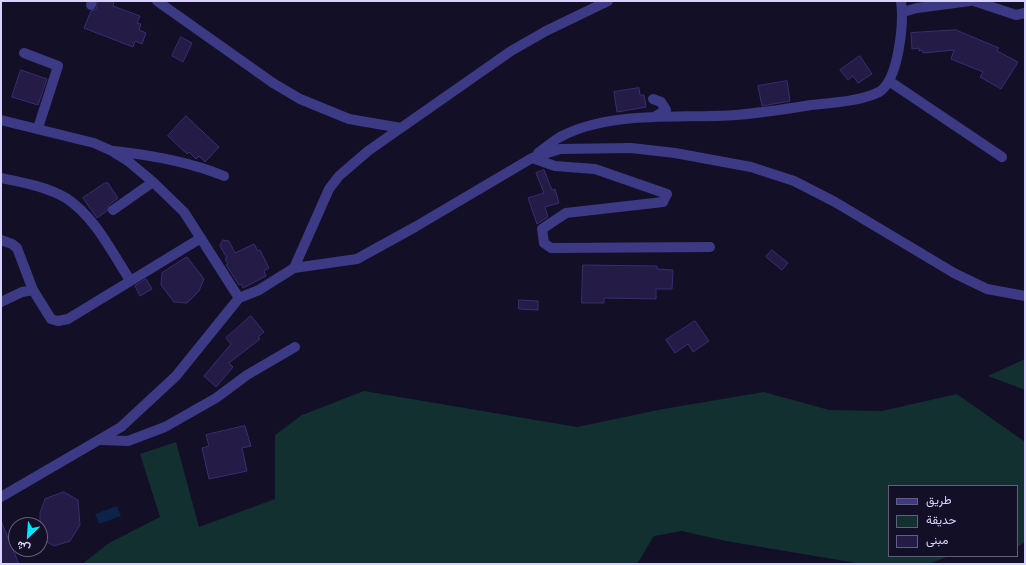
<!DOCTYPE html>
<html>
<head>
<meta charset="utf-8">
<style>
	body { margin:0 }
	#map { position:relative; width:1026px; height:565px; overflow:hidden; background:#130f26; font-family:Inter,Vazirmatn,sans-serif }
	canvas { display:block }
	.frame { position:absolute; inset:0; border:2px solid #d9d4ff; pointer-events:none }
	.legend { position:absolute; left:888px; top:485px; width:130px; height:72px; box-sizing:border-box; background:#130f26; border:1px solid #625e7d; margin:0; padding:5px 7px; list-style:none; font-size:12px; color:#d9d4ff }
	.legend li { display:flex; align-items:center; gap:8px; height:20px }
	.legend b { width:20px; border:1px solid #625e7d }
	.north { position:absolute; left:8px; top:517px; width:40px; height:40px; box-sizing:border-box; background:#130f26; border:1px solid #625e7d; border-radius:50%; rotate:205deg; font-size:11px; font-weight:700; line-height:16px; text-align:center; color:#d9d4ff }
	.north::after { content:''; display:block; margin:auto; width:14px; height:18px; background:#00e5ff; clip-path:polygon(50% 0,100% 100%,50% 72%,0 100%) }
</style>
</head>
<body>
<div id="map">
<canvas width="1026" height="565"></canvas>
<div class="frame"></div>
<ul class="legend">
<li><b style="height:5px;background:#3d3a85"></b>طريق</li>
<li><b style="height:11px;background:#12302f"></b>حديقة</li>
<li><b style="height:11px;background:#241b47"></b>مبنى</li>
</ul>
<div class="north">ش</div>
</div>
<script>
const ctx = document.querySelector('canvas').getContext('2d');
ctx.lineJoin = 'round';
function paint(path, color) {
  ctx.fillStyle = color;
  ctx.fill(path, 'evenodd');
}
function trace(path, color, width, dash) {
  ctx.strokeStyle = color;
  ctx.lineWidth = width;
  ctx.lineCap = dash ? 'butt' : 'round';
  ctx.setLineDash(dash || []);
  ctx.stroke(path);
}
paint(new Path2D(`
	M1025 359V390L988 376Z
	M364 391 577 427 663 409 764 392 829 410 882 411 957 394 1025 442V542L1017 547V486H889V556H949L929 564H862L726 541 682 531 654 536 637 564H82L109 543 160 517 140 454 176 442 199 527 275 499V435L302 415Z`), '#12302f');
paint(new Path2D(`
	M117 506 121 516 99 524 95 514Z`), '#0c2248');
const building = new Path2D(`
	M98 1H114L113 6 140 16 137 23 141 24 139 30 146 33 142 44 135 41 133 47 84 28 91 11 96 9Z
	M956 30 999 48 997 51 1018 62 1001 89 980 77 983 72 951 59 954 50 923 53 922 50 919 51V48L912 49 911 33Z
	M181 37 192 43 183 62 172 56Z
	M860 56 872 74 858 83 853 76 848 80 840 70Z
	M21 70 47 79 38 105 12 97Z
	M787 81 790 101 762 106 758 86Z
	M639 88 640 95H644L646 107 617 112 614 92Z
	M186 116 219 147 205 162 199 156 196 159 189 152 187 154 168 136Z
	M544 170 552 190 555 189 559 203 545 207 548 217 537 224 528 198 544 193 536 173Z
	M105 183H108L118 198 109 205 107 211 97 218 83 198Z
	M223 240 229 241 235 253 254 244 258 251 260 250 269 268 264 271 266 276 243 288 241 284 239 285 226 265 228 264 225 259 227 258 220 246Z
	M772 250 788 263 782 270 766 257Z
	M187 257 204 279 199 291 187 303 174 302 161 285 162 273Z
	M583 265 657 266V269L673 270 672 289H656V299L604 298V303H582Z
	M146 279 152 289 140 296 135 286Z
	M519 300 538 301V310L519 309Z
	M251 316 264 332 258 337 260 339 229 363 233 367 216 387 204 376 231 344 226 338Z
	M695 321 709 341 693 352 688 344 675 353 666 340Z
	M245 426 251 446 242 448 247 471 209 479 202 448 209 446 206 435Z
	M64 492 78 500 80 525 70 541 54 546 47 542 40 546V513L45 499Z
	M1 521 19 564H1Z`);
paint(building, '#241b47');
trace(building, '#3b2d73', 1);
trace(new Path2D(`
	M157 1 273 83 300 99 349 119 401 128
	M974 1 1016 15 1025 13
	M91 5 92 1
	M903 12 917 8 970 1
	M24 53 58 66 38 128
	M889 81 1002 157
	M653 99 661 102 666 110 654 117
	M1 120 94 143 112 151 128 161 153 182 184 212 239 298
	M114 151C151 155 190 162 224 176
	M538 153C545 148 553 141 560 137 611 110 680 119 736 115 761 113 786 109 811 105 830 103 862 101 879 92 899 80 904 22 901 1
	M532 158 555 166 595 169 667 194 663 202 566 213 542 229 544 243 551 248 710 247
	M1 178C21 182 48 187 66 198 95 217 111 251 130 280
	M113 210 153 182
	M1 240 12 244 17 248 33 290
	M294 268 329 189 339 176 368 151 511 51 546 31 608 1
	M1 302 22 292 33 290 51 319 58 321 68 319 201 238
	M101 440 128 441 165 427 216 398 247 375 295 347
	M1 497 121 427 176 376 239 298 259 290 294 268 357 259 415 227 532 158 560 149 631 148 675 153 751 167 794 181 835 202 954 273 987 289 1025 296`), '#3d3a85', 10);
</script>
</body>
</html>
